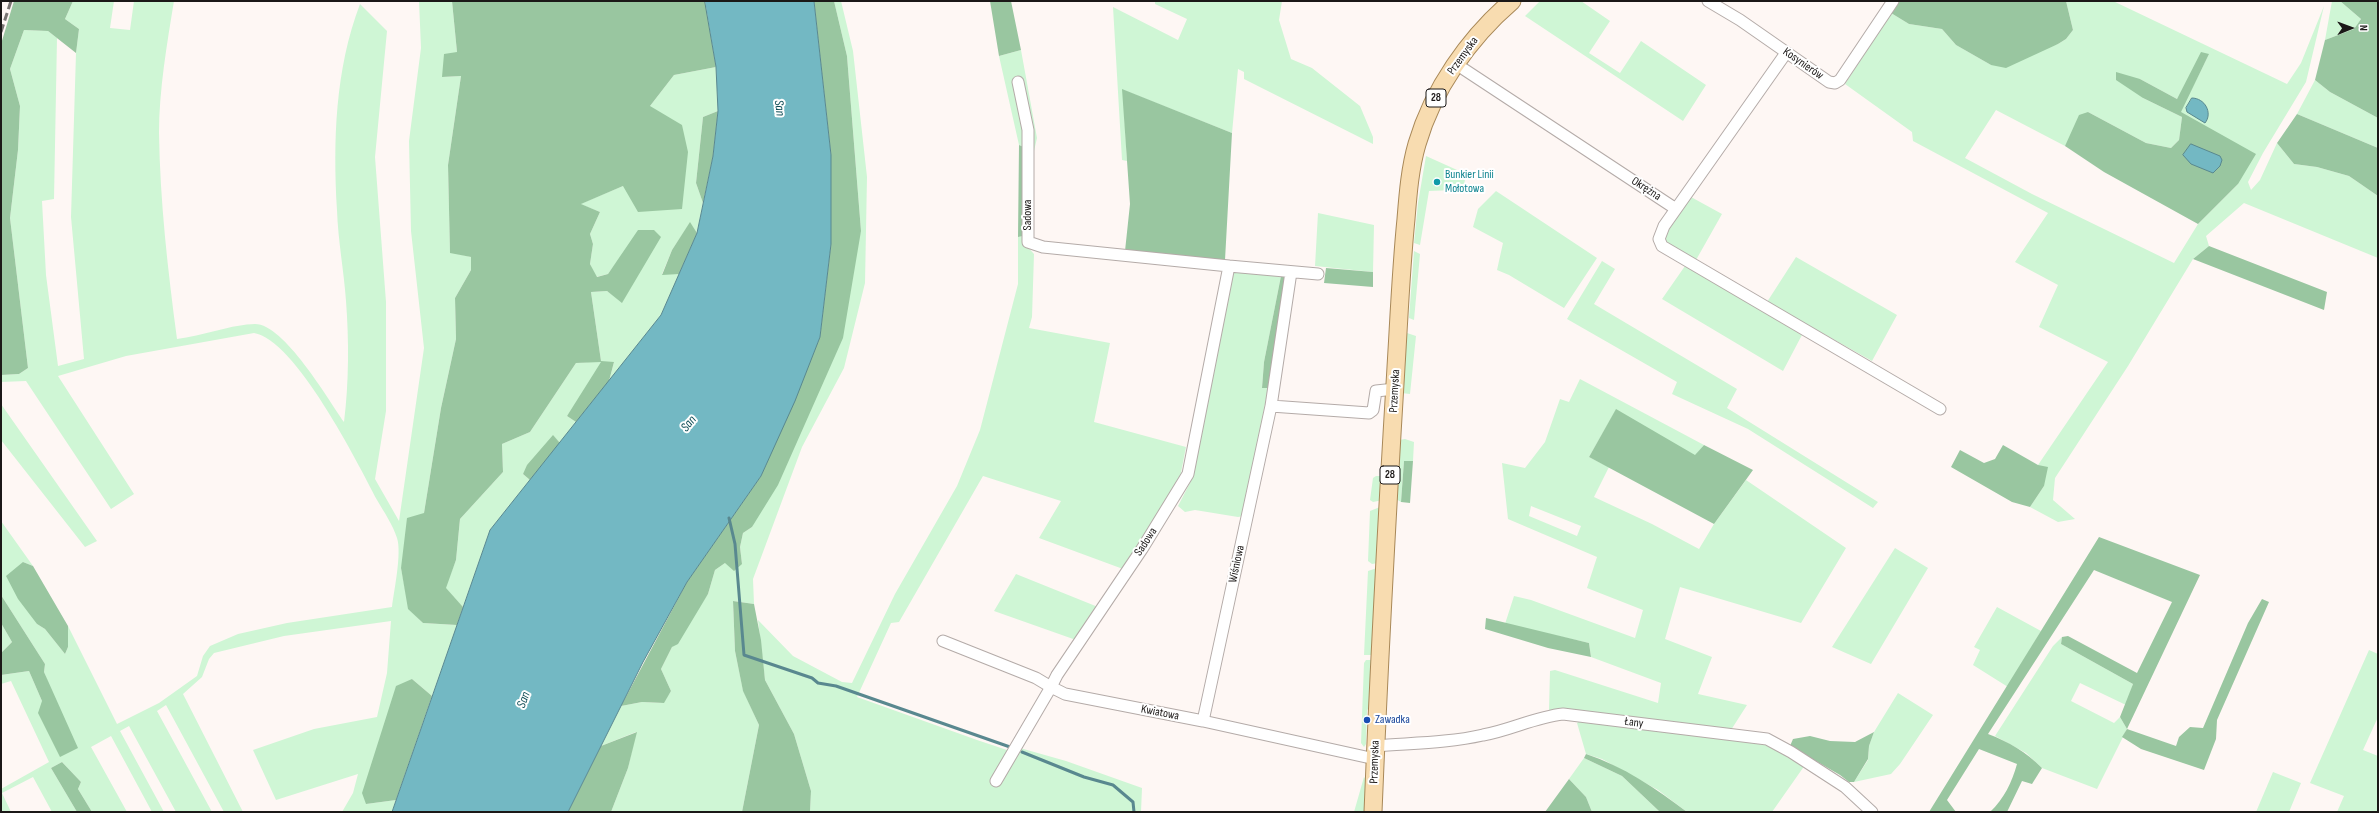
<!DOCTYPE html>
<html>
<head>
<meta charset="utf-8">
<style>
	body { margin:0 }
	#map { position:relative; width:2379px; height:813px; overflow:hidden; background:#fef7f4; font-family:"Sofia Sans Condensed",sans-serif }
	canvas { display:block }
	.frame { position:absolute; inset:0; border:2px solid #1b1817; pointer-events:none }
	.north { position:absolute; left:2331px; top:8px; width:40px; height:40px; -webkit-text-stroke:3px #fff; paint-order:stroke; rotate:89deg; font-size:11px; font-weight:700; line-height:16px; text-align:center; color:#1b1817 }
	.north::after { content:''; display:block; margin:auto; width:14px; height:18px; background:#1b1817; clip-path:polygon(50% 0,100% 100%,50% 72%,0 100%) }
</style>
</head>
<body>
<div id="map">
<canvas width="2379" height="813"></canvas>
<div class="frame"></div>
<div class="north">N</div>
</div>
<script>
const ctx = document.querySelector('canvas').getContext('2d');
ctx.lineJoin = 'round';
function paint(path, color) {
  ctx.fillStyle = color;
  ctx.fill(path, 'evenodd');
}
function trace(path, color, width, dash) {
  ctx.strokeStyle = color;
  ctx.lineWidth = width;
  ctx.lineCap = dash ? 'butt' : 'round';
  ctx.setLineDash(dash || []);
  ctx.stroke(path);
}
function label(font, color, halo, rows, align = 'center') {
  ctx.font = font + ' "Sofia Sans Condensed",sans-serif';
  ctx.lineWidth = 4;
  ctx.setLineDash([]);
  ctx.textBaseline = 'middle';
  ctx.strokeStyle = halo;
  ctx.fillStyle = color;
  for (const [text, x, y, turn = 0] of rows) {
    ctx.save();
    ctx.translate(x, y);
    ctx.rotate((+turn || 0) * Math.PI / 180);
    ctx.textAlign = isNaN(turn) ? turn : align;
    if (halo) ctx.strokeText(text, 0, 0);
    ctx.fillText(text, 0, 0);
    ctx.restore();
  }
}
paint(new Path2D(`
	M73 1H114L110 28 130 30 134 1H174C167 43 159 91 159 133 160 202 168 271 177 339 201 336 234 324 255 324 284 324 328 399 344 422 349 383 349 340 346 301 344 271 338 241 337 210 333 141 335 70 360 4L387 31 375 157 386 302V411L375 479 399 521 424 348 411 231 409 141 421 48 419 1H452L457 52 443 77 461 76 448 165 450 252 471 257V270L455 298 456 339 441 408 424 513 401 568 409 609 423 623 457 625 432 696 412 679 366 804 396 800 392 812H342L353 793 358 774 276 800 253 750 314 729 377 717 387 673 391 621 284 636 214 653 209 659 202 677 183 694 243 812H224L166 705 157 711 212 812H176L129 726 120 731 164 812H152L111 736 91 747 127 812H92L78 789 81 782 62 762 51 768 77 812H52L33 777 2 793 11 812H1V789L49 762 11 681 1 684V675L29 671 42 701 58 708 44 672 45 664 1 595V521L33 566 23 562 37 624 45 629 65 654 68 647V626L117 724 159 703 197 676 203 656 210 646 238 634 287 623 392 607C394 591 402 553 397 538 393 525 384 512 377 500 358 463 295 339 254 333L126 356 58 376 134 494 111 509 26 381 1 382V375L19 374 28 368 10 218 18 150 20 106 10 69 24 30 48 31 57 38 54 199 42 201 46 275 58 366 84 359 71 217 76 53 79 29 65 19Z
	M834 1H841L853 51 867 177 865 283 844 368 802 447 753 579 754 604 733 601 735 651 743 690 759 725 742 812H611L628 768 636 732 601 746 621 706 642 702 663 703 671 691 661 669 672 647 708 594 715 570 725 563 742 564 740 547 743 533 752 527 861 231 847 56Z
	M1155 1H1282L1279 20 1291 59 1312 68 1360 106 1373 137V144L1244 79V72L1238 69 1232 133 1123 90 1127 161 1122 160 1113 7 1178 40 1187 19 1155 4Z
	M1540 1H1581L1610 21 1589 53 1620 73 1641 41 1706 85 1683 121 1525 16Z
	M2066 1H2113L2287 84 2301 63 2324 6 2306 82 2263 153 2248 182 2251 190 2260 180 2277 143 2294 164 2317 167 2349 176 2378 196V258L2244 203 2206 236 2209 246 2193 259 2128 366 2055 478 2053 500 2075 519 2058 522 2030 507 2044 486 2038 465 2108 362 2039 327 2058 285 2015 262 2048 213 1913 141 1912 132 1845 84 1891 13 1909 24 1942 29 1956 45 1991 65 2058 44 2066 39 2073 30ZM2209 54 2180 112 2238 184 2198 224 2174 263 2032 194 1965 158 1996 110 2065 146 2088 112 2146 143 2171 148 2179 140 2182 117 2143 98 2140 79 2177 99Z
	M2332 1H2340L2361 19 2354 29 2325 40Z
	M1021 50 1037 138 1034 151 1019 145 999 56Z
	M716 67 718 111 703 117 696 183 703 203 697 233 690 223 672 250 662 274H679L661 315 609 381 614 362 567 416 576 422 560 443 553 436 523 474 530 480 490 530 463 607 445 588 456 560 460 519 503 472 502 444 530 432 576 363 601 361 591 292 607 291 622 302 632 285 620 258 608 274 596 277 590 264 593 244 590 234 600 212 580 204 623 186 650 106 674 75Z
	M2315 80 2330 92 2378 118V148L2297 114Z
	M1426 156 1466 174 1464 185 1455 190 1429 191 1420 245 1414 243 1418 203Z
	M1496 191 1597 258 1564 308 1509 275 1497 270 1503 243 1473 227 1478 209Z
	M1691 197 1722 214 1696 260 1665 241V232Z
	M1318 213 1374 225 1373 272 1315 266Z
	M1023 236 1025 244 1034 254 1032 317 1029 328 1110 343 1094 422 1186 447 1178 488 1123 569 1039 538 1061 501 983 476 899 622 891 623 857 697 977 740 1007 750 1020 748 1066 761 1142 788 1141 812H810L811 791 794 734 765 680 758 620 793 656 842 682 852 683 895 594 957 486 980 430 1018 284V237Z
	M1414 251 1420 254 1414 320 1409 318Z
	M1796 257 1897 315 1872 361 1767 302Z
	M1602 261 1615 269 1594 304 1737 389 1727 408 1878 502 1873 508 1748 429 1672 394 1677 382 1567 319Z
	M1685 266 1803 333 1783 371 1662 299Z
	M1236 270 1281 276 1264 362 1262 388H1268L1244 516 1238 517 1195 510 1185 512 1178 506 1191 481 1232 275Z
	M1407 333 1416 336 1410 394 1401 393Z
	M1580 379 1704 445 1695 456 1616 410 1589 457 1609 467 1594 497 1652 524 1699 549 1714 524 1746 480 1846 548 1801 623 1680 587 1665 639 1712 657 1698 694 1747 705 1731 730 1572 709 1549 710 1550 671 1555 670 1658 703 1661 683 1591 657 1589 643 1505 624 1514 596 1531 600 1635 638 1643 610 1587 588 1597 557 1508 519 1502 463 1525 468 1545 442 1560 399 1569 402ZM1531 506 1581 526 1577 536 1529 516Z
	M1 404 97 541 85 547 1 440Z
	M1405 439 1414 442 1413 461H1404L1401 502 1396 499 1399 440Z
	M1376 476H1383V500L1373 502 1370 500 1373 478Z
	M1380 507 1378 563 1372 564 1368 561 1370 511Z
	M1895 548 1928 568 1871 664 1832 647Z
	M1377 568 1373 655H1364L1368 571Z
	M1016 574 1098 607 1076 640 994 611Z
	M1997 607 2041 631 2008 687 1973 665 1980 650 1974 647Z
	M1 623 12 642 1 653Z
	M2062 637 2061 644 2133 684 2126 705 2080 683 2071 701 2114 723 2120 717 2127 729 2097 789 2042 768 2026 753 1995 736 2053 646Z
	M2369 650 2378 654V717L2363 750 2378 756V812H2337L2344 796 2310 783Z
	M1366 660H1374L1372 698 1367 711 1366 744 1364 747 1361 743 1364 663Z
	M1898 693 1933 715 1900 764 1891 774 1854 782 1868 760 1869 746 1874 732Z
	M1581 720 1746 739 1773 747 1805 765 1772 812H1687L1658 790 1602 759 1586 754 1577 723Z
	M1584 758 1622 776 1660 812H1592L1586 797 1569 779Z
	M2273 772 2301 783 2289 812H2256Z
	M1364 777 1369 785 1367 812H1354Z`), '#cff6d5');
paint(new Path2D(`
	M14 1H73L65 19 79 29 76 53 48 31 24 30 10 69 20 106 18 150 10 218 28 368 19 374 1 375V44Z
	M452 1H705L716 67 674 75 650 106 682 125 688 152 682 209 638 212 623 186 581 204 600 212 590 234 593 244 590 264 597 277 608 274 638 230H654L661 237 622 303 607 291 591 292 601 361 614 362 609 381 576 422 567 416 601 362 576 363 530 432 502 444 503 472 460 519 456 560 446 588 463 607 457 625 423 623 408 609 401 568 407 518 424 513 441 408 456 339 455 298 471 270V257L450 253 448 165 461 76 442 77 444 54 457 52Z
	M814 1H834L847 56 861 231 843 338 778 485 752 527 743 533 740 547 742 564 734 571 725 563 715 570 708 594 678 644 672 647 661 669 671 691 664 703 642 702 621 706 687 582 761 476 820 337 831 244V155Z
	M990 1H1011L1021 50 999 56Z
	M1898 1H2066L2073 30 2066 39 2058 44 2006 68 1991 65 1956 45 1942 29 1909 24 1891 13Z
	M2340 1H2378V118L2330 92 2315 80 2325 40 2354 29 2361 19Z
	M2201 52 2209 54 2181 112 2256 154 2238 184 2198 224 2104 172 2065 146 2079 115 2088 112 2146 143 2171 148 2179 140 2182 117 2143 98 2116 80V72L2140 79 2177 99Z
	M1122 89 1232 133 1225 260 1125 251 1130 204Z
	M718 111 713 156 703 203 696 183 703 117Z
	M2297 114 2378 148V196L2349 176 2317 167 2294 164 2277 143Z
	M1019 145 1026 148 1023 236 1018 237Z
	M690 222 697 233 679 274 662 275 672 250Z
	M2209 246 2327 292 2324 310 2193 259Z
	M1326 268 1373 272V287L1324 283Z
	M1281 276H1287L1268 388H1262L1264 362Z
	M1616 409 1695 455 1704 445 1753 470 1714 524 1589 457Z
	M553 435 560 443 530 480 523 474 527 465Z
	M2003 445 2038 465 2048 467 2044 486 2030 507 2012 502 1951 467 1960 450 1984 463 1995 459Z
	M1404 461H1413L1410 503 1401 502Z
	M2099 537 2200 575 2127 729 2176 746 2179 737 2190 727 2203 728 2248 623 2262 599 2269 602 2217 720 2216 739 2204 770 2141 749 2122 737 2127 729 2120 717 2133 684 2061 644 2062 637 2068 636 2137 673 2172 602 2094 570 1988 734C2009 742 2026 752 2042 768L2032 784 2022 781 2007 812H1990C2004 799 2012 782 2017 764L1979 749 1947 800 1956 812H1929Z
	M23 562 33 566 68 626V647L65 654 45 629 37 624 18 599 6 576Z
	M1 595 45 664 44 672 78 748 60 757 38 713 42 701 29 671 1 675V653L12 642 1 623Z
	M733 601 754 604 761 640 765 680 794 734 811 791 810 812H742L759 725 743 691 735 651Z
	M1486 618 1589 643 1591 657 1548 648 1485 629Z
	M412 679 432 696 396 800 366 804 362 793 396 686Z
	M637 732 628 768 611 812H568L601 746Z
	M1874 732 1869 746 1868 759 1854 782H1849L1840 775 1790 746 1793 739 1810 736 1830 741 1855 742Z
	M1586 754C1623 766 1657 789 1687 812H1660L1622 776 1584 758Z
	M62 762 81 782 78 789 92 812H77L51 768Z
	M1569 779 1586 797 1592 812H1545Z`), '#99c6a0');
const water = new Path2D(`
	M705 1H814L831 155V244L820 337 795 401 761 476 687 582 643 662 568 812H392L490 530 661 315 697 233 713 156 718 111 716 67Z
	M2192 98C2205 98 2213 113 2205 123L2187 112 2186 108Z
	M2191 144 2220 156 2222 160 2220 166 2213 173 2191 164 2183 155Z`);
paint(water, '#73b8c3');
trace(water, '#59888f', 1);
trace(new Path2D(`
	M729 518 735 544 744 655 812 678 818 683 836 686 1010 747
	M1022 752 1084 777 1113 785 1133 802 1134 812`), '#59888f', 3);
const street = new Path2D(`
	M1708 1 1740 20 1829 82 1835 83 1840 80 1893 1
	M1786 53 1664 226 1659 239 1662 246 1940 409
	M1456 64 1676 209
	M1018 82 1028 130V242L1043 247 1229 266
	M1271 406 1291 272
	M943 641 1036 678 1051 687 1057 675 1142 549 1188 474 1229 266 1318 274
	M1203 721 1271 406 1369 413 1373 410 1376 391 1395 389
	M1376 746C1412 743 1448 743 1483 735 1511 730 1535 717 1563 714L1767 739 1791 752 1845 787 1872 812
	M996 781 1051 687 1065 694 1203 721 1375 759`);
const primary = new Path2D(`
	M1373 812C1379 664 1387 516 1396 367 1399 318 1401 269 1406 219 1408 194 1410 168 1417 144 1433 89 1469 38 1512 1`);
trace(street, '#b4aba8', 13);
trace(primary, '#a88858', 19);
trace(street, '#fff', 11);
trace(primary, '#f8dcb0', 17);
trace(new Path2D(`
	M1 32 11 1`), '#797472', 3, [8, 4]);
for (const [x, y, r, color] of [
	[1437,182,4,"#0f9aa8"],
	[1367,720,4,"#1a4fb4"]
]) {
  const dot = new Path2D();
  dot.arc(x, y, r, 0, 2 * Math.PI);
  ctx.fillStyle = color;
  ctx.fill(dot);
  trace(dot, '#fff', 1.5);
}
for (const [x, y, w] of [
	[1436,98,20],
	[1390,475,20]
]) {
  const box = new Path2D();
  box.roundRect(x - w / 2, y - 9, w, 18, 3);
  ctx.fillStyle = '#fff';
  ctx.fill(box);
  trace(box, '#1b1817', 1);
}
label('bold 11px', '#1b1817', null, [
	["28",1436,98],
	["28",1390,475]
]);
label('12px', '#1b1817', '#fff', [
	["Przemyska",1463,56,-54],
	["Kosynierów",1803,64,35],
	["Okrężna",1646,189,33],
	["Sadowa",1028,215,-90],
	["Przemyska",1395,391,-87],
	["Sadowa",1146,542,-57],
	["Wiśniowa",1237,564,-78],
	["Kwiatowa",1160,713,11],
	["Łany",1634,723,7],
	["Przemyska",1375,762,-88]
]);
label('12px', '#0d838f', '#fff', [
	["Bunkier Linii",1445,175],
	["Mołotowa",1445,189]
], 'left');
label('12px', '#164399', '#fff', [
	["Zawadka",1375,720]
], 'left');
label('italic 13px', '#0f4d56', '#fff', [
	["San",779,108,83],
	["San",689,424,-51],
	["San",524,700,-70]
]);
</script>
</body>
</html>
